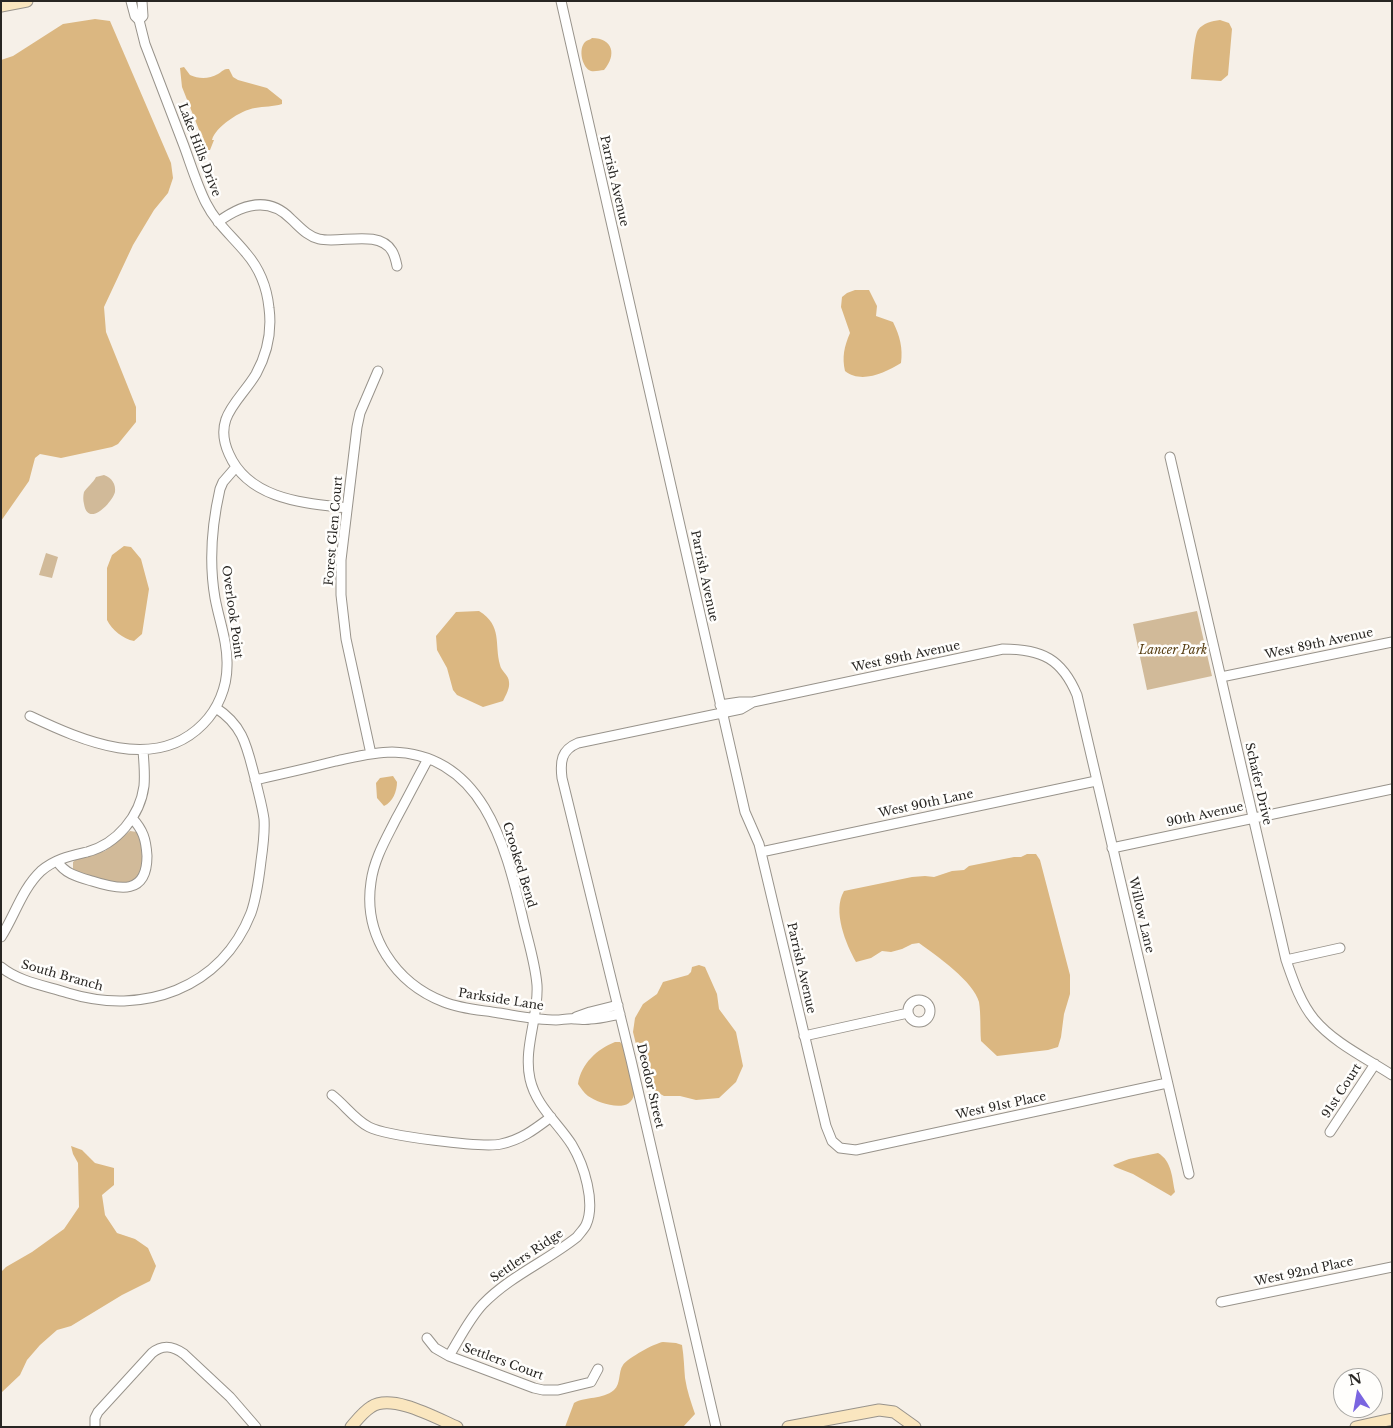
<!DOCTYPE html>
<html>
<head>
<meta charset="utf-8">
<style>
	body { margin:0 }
	#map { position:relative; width:1393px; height:1428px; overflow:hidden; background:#f6f0e8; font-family:"Libre Baskerville",serif }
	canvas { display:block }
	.frame { position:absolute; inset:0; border:2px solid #282623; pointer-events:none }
	.north { position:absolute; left:1333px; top:1368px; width:50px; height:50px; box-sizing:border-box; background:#fffefc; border:1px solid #a9a8a5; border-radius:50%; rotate:348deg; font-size:14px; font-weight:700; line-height:20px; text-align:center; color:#282623 }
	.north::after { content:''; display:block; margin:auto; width:18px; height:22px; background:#7a65e0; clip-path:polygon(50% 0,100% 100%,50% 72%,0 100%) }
</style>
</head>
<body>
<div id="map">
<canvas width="1393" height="1428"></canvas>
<div class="frame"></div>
<div class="north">N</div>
</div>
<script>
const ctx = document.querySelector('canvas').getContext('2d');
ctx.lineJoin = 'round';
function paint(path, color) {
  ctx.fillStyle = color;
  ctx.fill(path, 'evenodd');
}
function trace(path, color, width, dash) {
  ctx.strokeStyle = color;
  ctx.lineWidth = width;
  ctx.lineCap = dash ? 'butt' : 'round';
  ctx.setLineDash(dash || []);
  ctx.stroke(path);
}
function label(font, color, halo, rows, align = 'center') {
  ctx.font = font + ' "Libre Baskerville",serif';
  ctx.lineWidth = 5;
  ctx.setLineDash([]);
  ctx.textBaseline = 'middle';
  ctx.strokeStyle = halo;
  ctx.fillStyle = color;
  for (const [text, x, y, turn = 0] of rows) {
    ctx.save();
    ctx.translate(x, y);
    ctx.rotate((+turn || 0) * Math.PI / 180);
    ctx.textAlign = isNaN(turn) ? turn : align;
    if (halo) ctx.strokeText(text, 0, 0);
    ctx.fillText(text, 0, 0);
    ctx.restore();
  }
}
paint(new Path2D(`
	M104 475C112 478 116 484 115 492 112 503 88 528 84 504 83 500 83 496 84 492 87 487 93 483 96 477Z
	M46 553 58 557 52 578 39 575Z
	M1197 611 1212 676 1147 690 1133 624Z
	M130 831 137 832C141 841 142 849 142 859 144 899 97 878 76 871L73 869V862L76 859 105 851Z`), '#d1ba99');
paint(new Path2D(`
	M95 19 110 21 171 163 173 178 168 193 154 210 133 245 104 307 106 332 136 407V422L118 444 112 447 61 458 40 454 35 458 29 481 1 521V60L13 56 63 24Z
	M1220 20 1229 23 1232 29 1228 75 1221 81 1191 79C1192 69 1194 36 1198 30 1203 23 1212 21 1220 20Z
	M592 38C613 38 617 55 604 70 600 70 595 72 591 71 582 68 578 49 585 42 587 40 590 40 592 38Z
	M184 67 190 75C199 79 209 79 218 74 223 71 223 69 229 69L233 77 238 80 267 88 282 100V104C273 107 264 106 255 108 241 110 215 127 212 140H214L210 150H207L182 87 180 68Z
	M855 290H869L877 306 876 316 893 322C900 336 903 348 901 363 885 373 861 384 845 371 842 357 844 347 850 333L841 307 842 297 847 293Z
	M124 546 131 547 141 559 149 589 142 634 134 641C123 639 112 630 107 620V568L112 555Z
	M479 611C503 626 494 644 500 665 501 671 509 675 509 682 510 688 506 695 503 701L483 707 457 695 453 690 447 668 437 650 436 636 456 612Z
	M393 776 397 782C397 791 393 802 384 806L377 798 376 783 380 778Z
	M1027 854H1036L1040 860 1070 975V994L1064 1014 1061 1037 1058 1047 1048 1050 997 1056 981 1041C980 1029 981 1014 979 1002 974 982 936 955 919 943L912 944 902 949 891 952 882 951 871 958 856 962C846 944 832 911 844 891L912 877 925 876 934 877 952 871 964 870 969 866 1014 857H1021Z
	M699 965 705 967 717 994 719 1009 736 1032 743 1066 736 1082 719 1098 696 1100 680 1096H664L651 1089 645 1081 633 1032 635 1018 643 1004 657 994 663 982 688 975 691 972 692 967Z
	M615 1042H620L623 1045C626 1056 635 1084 634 1094 631 1115 598 1103 588 1096 584 1093 581 1088 578 1084 581 1064 597 1049 615 1042Z
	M71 1146 82 1150 95 1163 114 1168V1185L102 1195 105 1215 117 1233 135 1239 148 1248 156 1266 150 1281 122 1295 71 1326 57 1330 40 1345 27 1360 20 1375 1 1393V1272L6 1267 32 1252 64 1229 79 1207 78 1163 73 1154Z
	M1158 1153C1172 1161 1172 1178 1175 1192L1171 1196 1133 1174 1115 1167 1113 1165 1129 1159Z
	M663 1342 676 1343 682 1345C684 1357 684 1367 685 1378 687 1391 691 1402 695 1414L683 1427H565L574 1403C586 1396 602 1400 614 1390 621 1384 618 1372 623 1365 628 1358 655 1343 663 1342Z`), '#dbb781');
const street = new Path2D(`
	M131 1 135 16 139 20 145 44C158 78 171 112 184 146 191 165 197 185 206 203 216 223 232 236 246 253 259 268 267 288 269 308 272 331 267 354 256 374 240 401 212 417 229 454 249 500 305 503 347 508
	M561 1 745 812 759 844 826 1126 832 1141 840 1148 856 1150 1167 1083
	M139 20 143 16 142 1
	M218 222C241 205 268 195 291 219 300 227 307 236 319 239 340 244 379 229 392 251 395 256 396 261 397 266
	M1170 457 1286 960C1293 980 1300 1002 1314 1019 1334 1043 1366 1058 1392 1075
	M1221 677 1392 642
	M753 702 1003 649C1042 649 1062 659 1077 695L1189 1174
	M30 716C83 741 155 773 203 724 218 709 227 687 227 666 228 643 219 620 215 598 209 563 212 524 220 489L223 482 236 467
	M371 754 346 639 341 595V560L357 427 360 413 378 371
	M428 759C417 779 407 799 396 819 386 839 374 859 371 882 363 935 395 983 444 1002 461 1009 481 1010 499 1013 518 1016 537 1020 556 1020 562 1020 568 1018 575 1019 580 1019 585 1020 590 1019 600 1019 610 1016 620 1014
	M255 780C282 774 309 768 336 761 355 757 373 752 392 752 482 754 505 844 522 915 527 938 535 961 537 985 539 1016 523 1048 530 1079 536 1106 558 1123 572 1145 584 1165 596 1203 586 1225 584 1229 580 1233 577 1237 547 1261 510 1276 483 1304 469 1319 460 1338 449 1356
	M1112 848 1392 789
	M761 852 1096 781
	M57 861C65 874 78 877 92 881 120 890 147 895 147 856 146 839 143 830 132 818
	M1 937C15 915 22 889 41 871 55 859 70 856 87 852 117 844 140 816 144 786 145 774 144 762 143 751
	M1286 960 1340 948
	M1 967C19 982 47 986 68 993 143 1016 221 989 251 913 257 896 259 878 261 861 263 847 265 833 264 819 262 805 258 792 255 778 247 748 244 726 216 708
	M908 1011a11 11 0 1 1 22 0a11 11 0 1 1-22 0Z
	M576 1017 590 1012 618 1005
	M804 1036 908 1013
	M332 1095C345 1105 354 1119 369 1127 386 1136 483 1148 501 1144 521 1140 535 1129 551 1117
	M1330 1132 1375 1064
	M1221 1302 1392 1267
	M427 1338 435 1348 449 1356 534 1388 543 1390H558L591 1382 598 1369
	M95 1427V1418L98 1412 152 1353C163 1344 173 1346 184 1354L230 1397 256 1427
	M716 1427 631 1060 562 778C560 762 561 750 578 743L741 709 753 702H740L720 705`);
const secondary = new Path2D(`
	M1 6 27 1
	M351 1427C357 1420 363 1412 371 1407 392 1393 436 1418 457 1427
	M788 1427 879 1410 894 1412 915 1427
	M1356 1427 1392 1419`);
trace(street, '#98938b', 11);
trace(secondary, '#98938b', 13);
trace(street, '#fff', 9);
trace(secondary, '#fae6bf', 11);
label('12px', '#282623', '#fffefc', [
	["Lake Hills Drive",199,150,69],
	["Parrish Avenue",614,181,77],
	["Forest Glen Court",334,531,-85],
	["Parrish Avenue",704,576,78],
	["Overlook Point",232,612,82],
	["West 89th Avenue",1319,644,-12],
	["West 89th Avenue",906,657,-12],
	["Schafer Drive",1258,784,77],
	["West 90th Lane",926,804,-12],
	["90th Avenue",1205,815,-12],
	["Crooked Bend",519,865,73],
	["Willow Lane",1141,915,77],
	["Parrish Avenue",801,968,77],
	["South Branch",62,976,16],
	["Parkside Lane",501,1000,9],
	["Deodor Street",650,1086,77],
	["91st Court",1342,1091,-57],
	["West 91st Place",1001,1106,-12],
	["Settlers Ridge",527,1256,-34],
	["West 92nd Place",1304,1272,-12],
	["Settlers Court",503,1362,20]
]);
label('italic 12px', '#594015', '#fffefc', [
	["Lancer Park",1173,651]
]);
</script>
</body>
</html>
